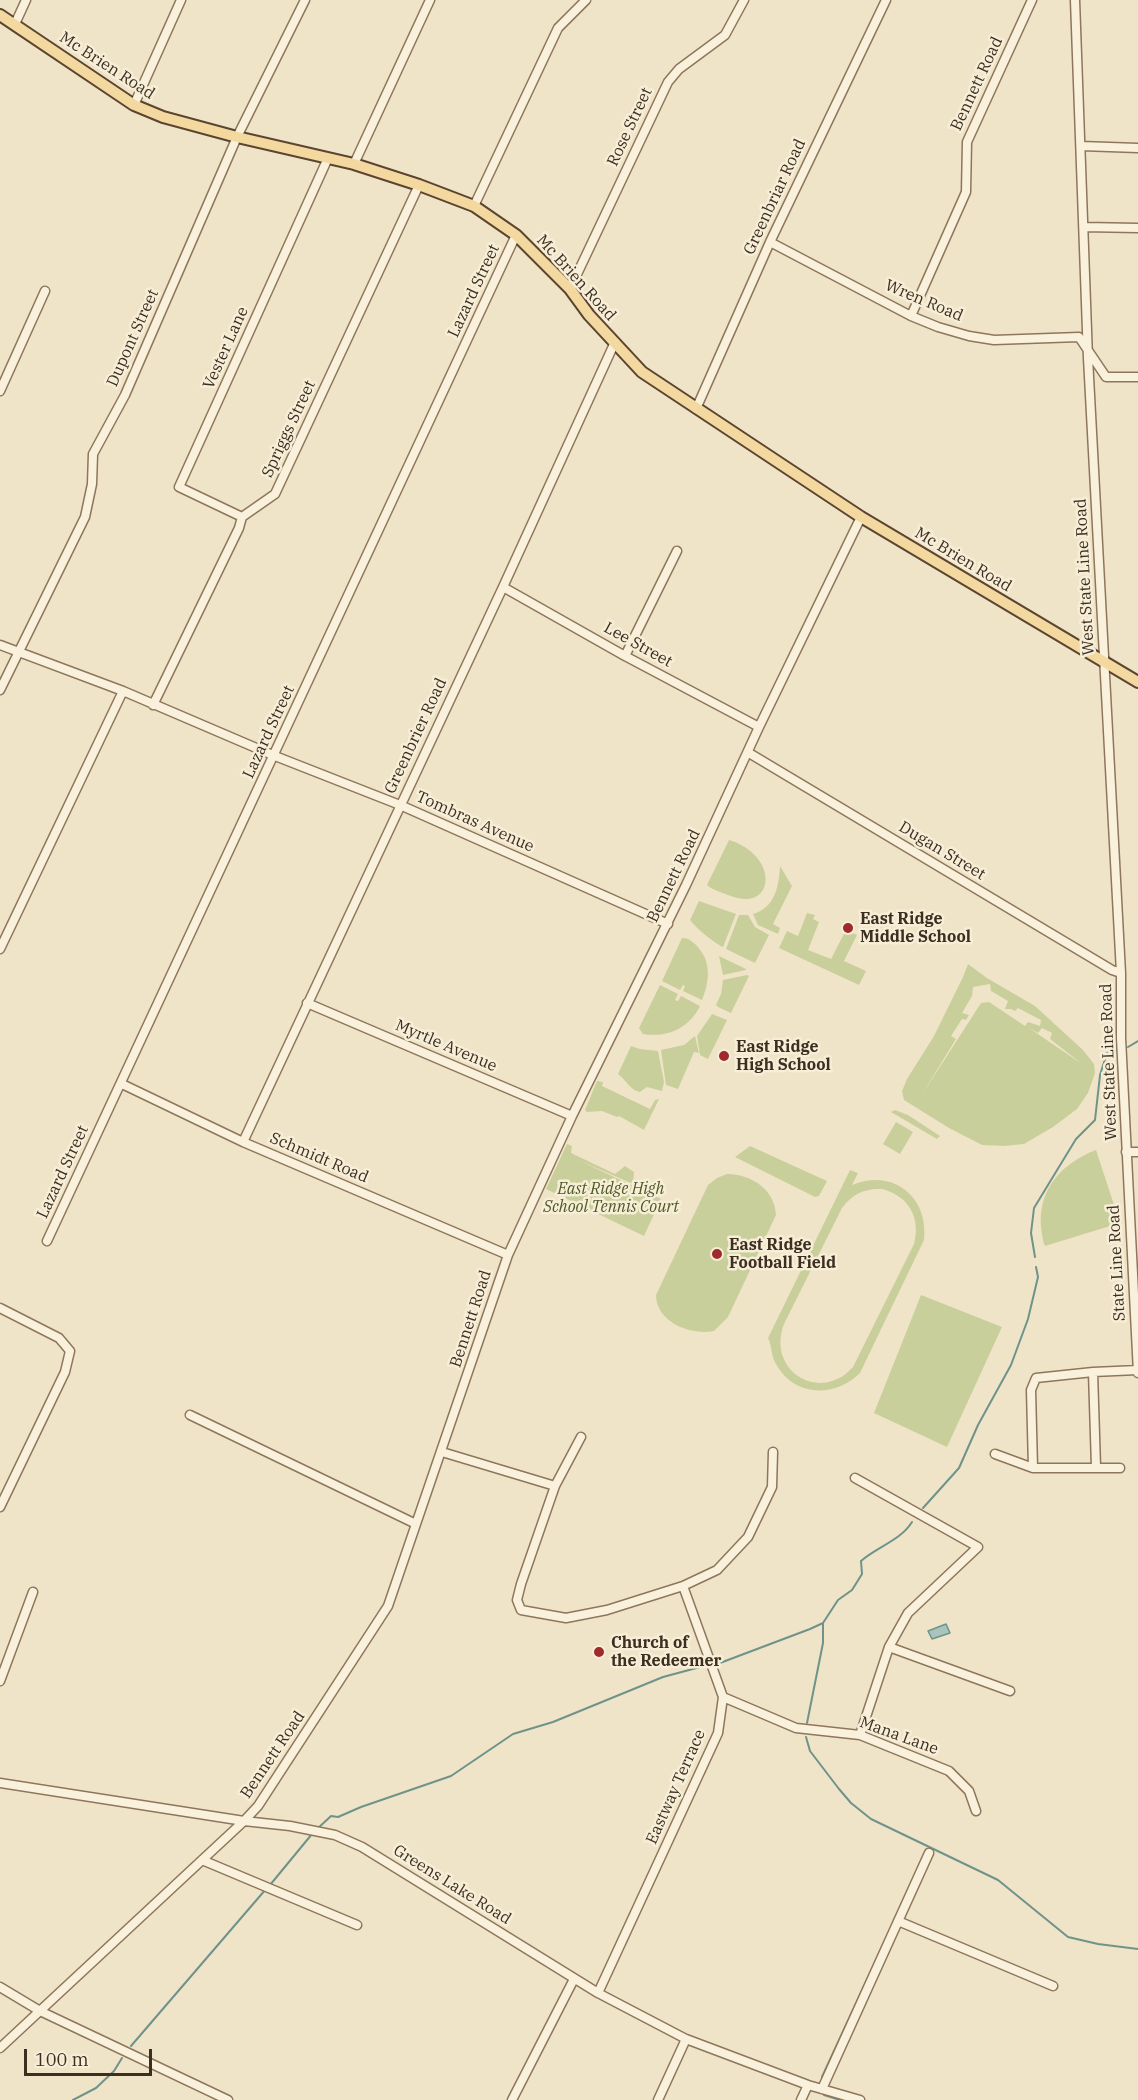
<!DOCTYPE html>
<html>
<head>
<meta charset="utf-8">
<style>
	body { margin:0 }
	#map { position:relative; width:1138px; height:2100px; overflow:hidden; background:#f0e4c8; font-family:"IBM Plex Serif",serif }
	canvas { display:block }
	.scale { position:absolute; left:24px; top:2049px; width:128px; height:27px; box-sizing:border-box; border:3px solid #3d2e20; border-top:0; padding-left:8px; font-size:18px; line-height:21px; white-space:nowrap; color:#3d2e20; -webkit-text-stroke:4px #f7eed8; paint-order:stroke }
</style>
</head>
<body>
<div id="map">
<canvas width="1138" height="2100"></canvas>
<div class="scale">100 m</div>
</div>
<script>
const ctx = document.querySelector('canvas').getContext('2d');
ctx.lineJoin = 'round';
function paint(path, color) {
  ctx.fillStyle = color;
  ctx.fill(path, 'evenodd');
}
function trace(path, color, width, dash) {
  ctx.strokeStyle = color;
  ctx.lineWidth = width;
  ctx.lineCap = dash ? 'butt' : 'round';
  ctx.setLineDash(dash || []);
  ctx.stroke(path);
}
function label(font, color, halo, rows, align = 'center') {
  ctx.font = font + ' "IBM Plex Serif",serif';
  ctx.lineWidth = 5;
  ctx.setLineDash([]);
  ctx.textBaseline = 'middle';
  ctx.strokeStyle = halo;
  ctx.fillStyle = color;
  for (const [text, x, y, turn = 0] of rows) {
    ctx.save();
    ctx.translate(x, y);
    ctx.rotate((+turn || 0) * Math.PI / 180);
    ctx.textAlign = isNaN(turn) ? turn : align;
    if (halo) ctx.strokeText(text, 0, 0);
    ctx.fillText(text, 0, 0);
    ctx.restore();
  }
}
paint(new Path2D(`
	M729 840C780 855 776 915 728 895 721 892 712 890 707 885Z
	M780 866 792 886 773 924 780 928 778 934 758 925 753 914C775 908 779 886 780 866Z
	M699 901 736 914 723 947C714 943 696 928 690 920Z
	M807 913 815 915 813 919 819 922 808 950 831 959 846 930 857 935 844 961 866 971 859 985 779 948 787 931 798 936Z
	M739 915H748L755 927 769 935 755 963 726 949Z
	M682 938C688 938 690 940 695 944 712 960 710 981 702 1000L683 991 685 986 683 985 680 990 662 981Z
	M719 956 746 969V970L723 975Z
	M968 964 987 978 1035 1006 1083 1050 1094 1064 1095 1073 1088 1093 1077 1109 1053 1127 1024 1144 1004 1146 982 1145 949 1128 904 1100 902 1091 907 1079 934 1036 963 977ZM990 984 991 991 1008 1001 1005 1009H1011L1015 1011 1018 1008 1041 1020 1040 1026 1028 1022 1025 1026 989 1002 981 1003 921 1096 956 1039 951 1036 962 1019 966 1020 969 1015 962 1013 972 996 973 987ZM1029 1028 1038 1033 1042 1028 1052 1033 1050 1039 1082 1064Z
	M747 975 749 976 731 1013 718 1007 716 1005 721 994 723 980Z
	M660 985 678 994 675 1000 678 1001 681 996 700 1006C689 1028 668 1038 643 1034L639 1028Z
	M712 1014 727 1020 708 1059 700 1055 697 1036Z
	M695 1036 699 1053 694 1052 678 1089 666 1085 661 1050 684 1045Z
	M631 1046 640 1049 658 1051 664 1082 662 1091 647 1087 640 1092C630 1090 626 1080 618 1074Z
	M597 1081 603 1082 602 1086 650 1109 655 1100 659 1099 644 1130 619 1116 617 1117 602 1111 587 1112 585 1110Z
	M895 1110 908 1115 940 1136 937 1139 891 1112Z
	M896 1122 913 1132 900 1154 883 1144Z
	M567 1144 572 1146 571 1153 615 1174 625 1166 634 1172 633 1184 578 1160 661 1199 644 1236 546 1189Z
	M750 1146 827 1181 819 1196 815 1197 735 1157Z
	M1096 1150 1120 1223 1045 1246C1042 1239 1042 1233 1041 1227 1038 1189 1062 1163 1096 1150Z
	M850 1170 858 1173 852 1185C893 1168 929 1197 924 1240L860 1373C835 1398 794 1397 776 1364 771 1356 772 1346 768 1338ZM882 1189C909 1196 921 1218 914 1244L853 1367C820 1404 766 1371 784 1324L842 1208C852 1194 865 1188 882 1189Z
	M727 1174C752 1174 775 1190 776 1215L728 1317 714 1331C691 1336 656 1322 656 1295L708 1185 717 1178Z
	M921 1295 1002 1327 947 1447 874 1413Z`), '#c9cf9b');
const water = new Path2D(`
	M946 1624 950 1633 932 1639 928 1631Z`);
paint(water, '#a9c4bc');
trace(water, '#6f938a', 1.5);
trace(new Path2D(`
	M1128 1047 1138 1041
	M1035 1257 1031 1233 1034 1208 1076 1139 1095 1120 1100 1075 1107 1053 1115 1051
	M923 1508 959 1468 978 1425 1011 1365 1028 1319 1038 1277 1036 1267
	M720 1663 810 1629 823 1623 838 1600 852 1590 862 1574 861 1561C877 1547 901 1540 912 1522
	M807 1723 823 1643V1623
	M806 1737 810 1751 839 1789 851 1803 871 1819 998 1880 1068 1937 1098 1944 1138 1949
	M316 1830 331 1816 338 1817 361 1807 451 1776 513 1734 553 1722 663 1677 704 1666
	M270 1885 312 1834
	M131 2046 266 1889
	M822 2077 889 1932
	M824 2095 840 2100
	M73 2100 96 2088 114 2071 122 2058`), '#6f938a', 2);
const minor = new Path2D(`
	M1075 0 1088 358 1121 973V1038L1138 1373
	M15 24 26 0
	M134 105 181 0
	M1081 146 1138 148
	M354 164 430 0
	M474 206 558 28 586 0
	M1084 227 1138 228
	M770 242 911 316 938 327 969 336 994 340 1079 337 1106 377H1138
	M570 289 668 82 679 69 725 35 744 0
	M911 316 966 192 967 142 1032 0
	M0 391 45 291
	M696 409 770 242 886 0
	M242 517 179 487 328 158
	M503 587 625 656 759 727
	M0 645 123 691 275 756 400 805 668 924
	M625 656 677 551
	M0 690 85 517 92 484 93 454 125 395 237 137 305 0
	M153 705 239 528 242 517 275 494 419 185
	M749 753 1112 970 1121 973
	M0 949 123 691
	M307 1003 572 1116
	M122 1084 243 1142 508 1255
	M243 1142 503 587 615 342
	M1126 1152H1138
	M47 1241 516 235
	M0 1308 59 1338 70 1351 65 1372 0 1507
	M1093 1372 1138 1370
	M190 1415 416 1524
	M581 1437 555 1486 521 1584 517 1600 521 1610 566 1618 607 1610 683 1586 717 1570 748 1537 772 1487 773 1452
	M442 1452 555 1486
	M995 1454 1033 1468H1120
	M1033 1468 1031 1390 1036 1378 1093 1372 1096 1467
	M855 1478 978 1547 908 1613 889 1647 860 1735
	M889 1647 1010 1691
	M0 1681 33 1592
	M723 1697 796 1728 860 1735 949 1771 969 1791 976 1811
	M0 1783 244 1821 290 1826 335 1835 362 1847 598 1993 686 2039 808 2085 860 2100
	M202 1860 357 1925
	M898 1921 1053 1986
	M0 1987 40 2011 228 2100
	M598 1993 718 1733 723 1697 683 1586
	M0 2048 244 1821 258 1806 388 1606 508 1255 572 1116 686 885 759 727 861 517
	M822 2089 929 1853
	M512 2100 574 1979
	M658 2100 686 2039
	M801 2100 808 2085`);
const major = new Path2D(`
	M0 15 134 105 163 117 237 137 354 164 419 185 474 206 516 235 570 289 589 315 642 372 861 517 1138 682`);
trace(minor, '#8d765c', 11);
trace(major, '#5b4430', 14);
trace(minor, '#faf1dc', 8);
trace(major, '#f3d9a0', 10);
for (const [x, y, r, color] of [
	[848,928,6,"#9e2a2b"],
	[724,1056,6,"#9e2a2b"],
	[717,1254,6,"#9e2a2b"],
	[599,1652,6,"#9e2a2b"]
]) {
  const dot = new Path2D();
  dot.arc(x, y, r, 0, 2 * Math.PI);
  ctx.fillStyle = color;
  ctx.fill(dot);
  trace(dot, '#f7eed8', 2);
}
label('16px', '#3d2e20', '#f7eed8', [
	["Mc Brien Road",107,66,33],
	["Bennett Road",977,84,-65],
	["Rose Street",630,127,-65],
	["Greenbriar Road",775,197,-65],
	["Mc Brien Road",576,278,48],
	["Lazard Street",474,291,-65],
	["Wren Road",924,301,23],
	["Dupont Street",133,338,-66],
	["Vester Lane",226,348,-66],
	["Spriggs Street",289,429,-65],
	["Mc Brien Road",963,560,31],
	["West State Line Road",1085,577,-93],
	["Lee Street",638,645,29],
	["Lazard Street",269,732,-65],
	["Greenbrier Road",416,736,-65],
	["Tombras Avenue",475,822,24],
	["Dugan Street",942,851,31],
	["Bennett Road",674,876,-64],
	["Myrtle Avenue",446,1046,23],
	["West State Line Road",1109,1062,-92],
	["Schmidt Road",319,1158,23],
	["Lazard Street",63,1172,-65],
	["State Line Road",1117,1263,-93],
	["Bennett Road",471,1319,-72],
	["Mana Lane",899,1736,20],
	["Bennett Road",273,1755,-56],
	["Eastway Terrace",676,1787,-66],
	["Greens Lake Road",452,1885,32]
]);
label('bold 16px', '#3d2e20', '#f7eed8', [
	["East Ridge",860,919],
	["Middle School",860,937],
	["East Ridge",736,1047],
	["High School",736,1065],
	["East Ridge",729,1245],
	["Football Field",729,1263],
	["Church of",611,1643],
	["the Redeemer",611,1661]
], 'left');
label('italic 16px', '#4d5a26', '#f7eed8', [
	["East Ridge High",611,1189],
	["School Tennis Court",611,1207]
]);
</script>
</body>
</html>
